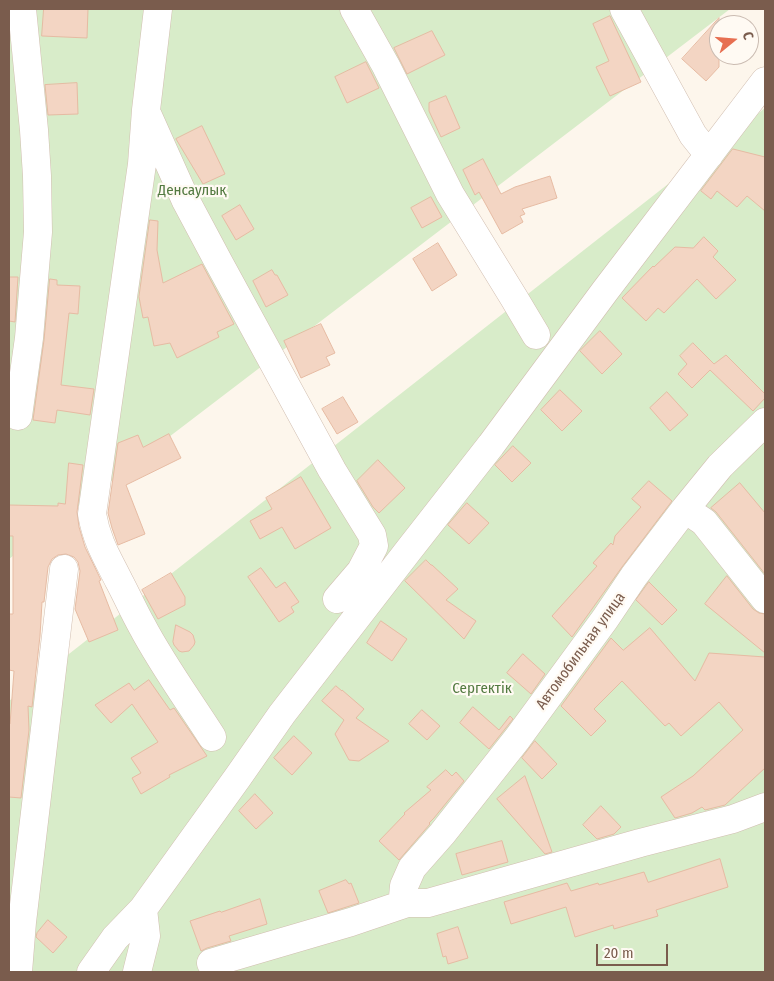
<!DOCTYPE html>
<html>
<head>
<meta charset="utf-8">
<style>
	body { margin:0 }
	#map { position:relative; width:774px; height:981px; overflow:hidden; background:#fdf6ec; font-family:"Fira Sans Condensed",sans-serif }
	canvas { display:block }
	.frame { position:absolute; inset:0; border:10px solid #7a5c4d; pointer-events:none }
	.north { position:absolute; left:709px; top:15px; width:50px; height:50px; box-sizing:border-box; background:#fffaf3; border:1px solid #cabbb1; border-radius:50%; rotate:73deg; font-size:14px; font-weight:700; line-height:20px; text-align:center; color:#7a5c4d }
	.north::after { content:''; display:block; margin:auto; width:18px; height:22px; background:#e76f51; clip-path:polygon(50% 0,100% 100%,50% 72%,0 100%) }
	.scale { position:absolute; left:596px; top:944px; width:72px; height:22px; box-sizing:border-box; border:2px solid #7a5c4d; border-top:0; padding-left:6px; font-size:15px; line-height:18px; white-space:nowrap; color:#7a5c4d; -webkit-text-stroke:4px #fffaf3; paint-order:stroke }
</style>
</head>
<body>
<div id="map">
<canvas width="774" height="981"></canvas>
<div class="frame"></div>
<div class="north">С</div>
<div class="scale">20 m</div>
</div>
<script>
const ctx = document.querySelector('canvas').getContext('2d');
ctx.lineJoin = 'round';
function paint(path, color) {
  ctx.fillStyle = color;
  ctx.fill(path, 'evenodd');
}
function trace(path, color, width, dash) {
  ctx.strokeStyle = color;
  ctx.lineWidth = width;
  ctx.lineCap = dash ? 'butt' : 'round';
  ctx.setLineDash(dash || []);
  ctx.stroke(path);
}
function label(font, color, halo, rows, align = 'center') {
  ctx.font = font + ' "Fira Sans Condensed",sans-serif';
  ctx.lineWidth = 4.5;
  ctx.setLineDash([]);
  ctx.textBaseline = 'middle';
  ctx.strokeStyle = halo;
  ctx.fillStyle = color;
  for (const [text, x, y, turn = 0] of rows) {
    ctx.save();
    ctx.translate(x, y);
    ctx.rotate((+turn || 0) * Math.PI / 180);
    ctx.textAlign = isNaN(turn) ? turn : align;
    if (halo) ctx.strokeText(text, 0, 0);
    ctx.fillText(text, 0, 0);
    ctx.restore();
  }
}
paint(new Path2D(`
	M9 9H730L9 559Z
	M765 108V972H9V701Z`), '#d8ecc9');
const building = new Path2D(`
	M44 9H88L87 38 42 36Z
	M610 16 641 82 610 96 596 67 609 61 593 24Z
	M719 18V67L706 81 682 59Z
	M432 31 445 55 407 74 394 48Z
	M366 62 379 88 347 103 335 77Z
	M77 83 78 114 48 115 45 85Z
	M446 96 460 128 441 137 429 111V103Z
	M202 126 225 174 203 184 176 139Z
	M733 149 765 157V211L747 196 737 207 717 191 711 199 701 191Z
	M483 159 501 194 515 187 550 176 557 198 522 209 525 214 520 216 523 222 502 234 479 192 475 195 463 170Z
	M431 197 442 217 422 228 411 208Z
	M240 205 254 229 236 240 222 216Z
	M150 220 158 221 157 250 163 283 202 264 234 324 217 332 219 337 177 358 170 343 154 346 148 317 143 318 139 297Z
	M704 237 718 251 713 257 736 280 716 299 697 279 664 313 658 308 646 321 622 298 653 266 654 267 675 247 693 248Z
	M438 243 457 275 432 291 413 259Z
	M272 270 275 275H277L288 295 266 307 253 281Z
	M9 277H18L15 322 9 321Z
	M50 279 57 280V285L80 286 78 314 69 313 61 385 94 389 90 415 57 410 55 423 33 420 44 340Z
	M321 324 335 353 326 357 330 365 301 378 284 341Z
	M600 331 622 354 602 374 580 351Z
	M693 343 714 364 726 355 765 394V398L753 411 710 370 692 388 678 374 687 364 680 356Z
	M560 390 582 411 562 431 541 410Z
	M667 392 688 415 670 431 650 408Z
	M343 397 358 422 337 434 322 409Z
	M169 434 181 458 126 485 145 534 118 545 112 528 108 513 118 443 138 435 143 447Z
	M513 446 531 463 512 482 495 465Z
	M378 460 405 488 379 513 373 507 357 481Z
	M69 463 83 465 77 512 79 527 85 547 101 580 99 581 118 630 89 642 75 609 80 571 78 562 74 557 66 554 58 555 52 559 48 567 44 602H42L40 636 32 707 28 706 29 730 21 798 9 797V724H10L14 671 9 670V614H13V536H9V505L58 506V503L65 504Z
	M301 477 331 528 295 549 282 527 260 539 250 521 272 509 266 498Z
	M649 481 672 501 622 567 572 637 552 616 597 566 593 563 611 543 613 545 615 536 641 507 632 499Z
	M740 483 765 513V574L716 512 711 508Z
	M467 503 489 523 469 544 448 525Z
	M426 560 431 565H432L458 589 446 600 476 621 464 639 405 581Z
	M261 568 276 588 285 582 299 602 291 607 294 612 279 622 248 577Z
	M171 573 185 597V605L158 619 142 590Z
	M727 576 753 609 759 613 765 614V653L705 604Z
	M649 582 677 610 662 625 636 600Z
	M381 621 407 639 392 661 367 643Z
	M176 625 190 632 193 635 195 642 194 645 189 651 182 652 179 651 174 645 173 642Z
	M650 628 695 681 709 653 765 657V768L725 805 705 810 702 807 692 813 675 818 661 797 693 776 743 730 719 702 681 736 669 723 665 726 622 681 594 709 606 721 591 736 561 706 611 638 623 650Z
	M523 654 545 674 531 694 507 673Z
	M149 680 170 710 174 708 207 756 169 775 170 777 141 794 132 778 141 773 131 758 158 742 132 704 111 723 95 705 129 683 134 690Z
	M336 686 342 691V690L364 709 356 718 389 741 359 761 349 760 335 734 344 720 322 701Z
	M473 707 499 730 510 716 513 719 489 749 460 723Z
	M422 710 440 726 427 740 409 724Z
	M294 736 312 753 292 775 274 758Z
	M535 741 557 764 542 779 522 758Z
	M446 770 452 776 456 772 464 781 434 818 429 823 430 824 399 860 379 841 405 814 404 813 431 790 427 787Z
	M525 776 552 852 545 854 497 799Z
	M255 794 273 813 256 829 239 811Z
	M601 806 621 827 614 834 597 839 583 825Z
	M502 841 508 862 462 875 456 854Z
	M720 859 728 887 656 910 658 916 614 929 613 925 575 937 566 907 511 924 504 902 567 883 571 891 598 883 599 885 644 872 648 882Z
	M346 880 349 884 351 883 359 903 328 913 319 891Z
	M260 899 267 924 229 936 231 941 207 948 201 951 190 921 220 911 221 912Z
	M48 920 67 937 53 953 36 937 37 933Z
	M458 927 468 958 448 964 446 956 443 957 437 934Z`);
paint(building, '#f3d5c3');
trace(building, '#e6bba3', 1);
const minor = new Path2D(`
	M158 9 146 110 142 164 92 514C97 542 107 557 119 581 127 596 134 612 142 626 162 664 189 701 212 737
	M354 9 386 66 450 194 514 298 536 335
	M624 9 693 135 709 155
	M148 116 186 201 218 261 332 470 372 535 374 546 361 571 337 599
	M18 416 29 338 38 232 37 176 34 130 22 9
	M765 422 720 466 685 509 634 576 605 619 517 739 442 834 412 868 404 886 403 897 407 903H428L640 843 733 819 765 807
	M685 509 704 522 765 599
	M211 963 351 922 407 903
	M18 972 22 922 64 569
	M91 972 115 938 143 909 238 777 282 714 408 551 491 445 605 291 765 81
	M137 972 146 936 143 909`);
trace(minor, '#d1beb0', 29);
trace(minor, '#fff', 28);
label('15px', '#537a41', '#fffaf3', [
	["Денсаулық",192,191],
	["Сергектік",482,689]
]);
label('15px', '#7a5c4d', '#fffaf3', [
	["Автомобильная улица",581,651,-54]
]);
</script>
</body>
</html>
